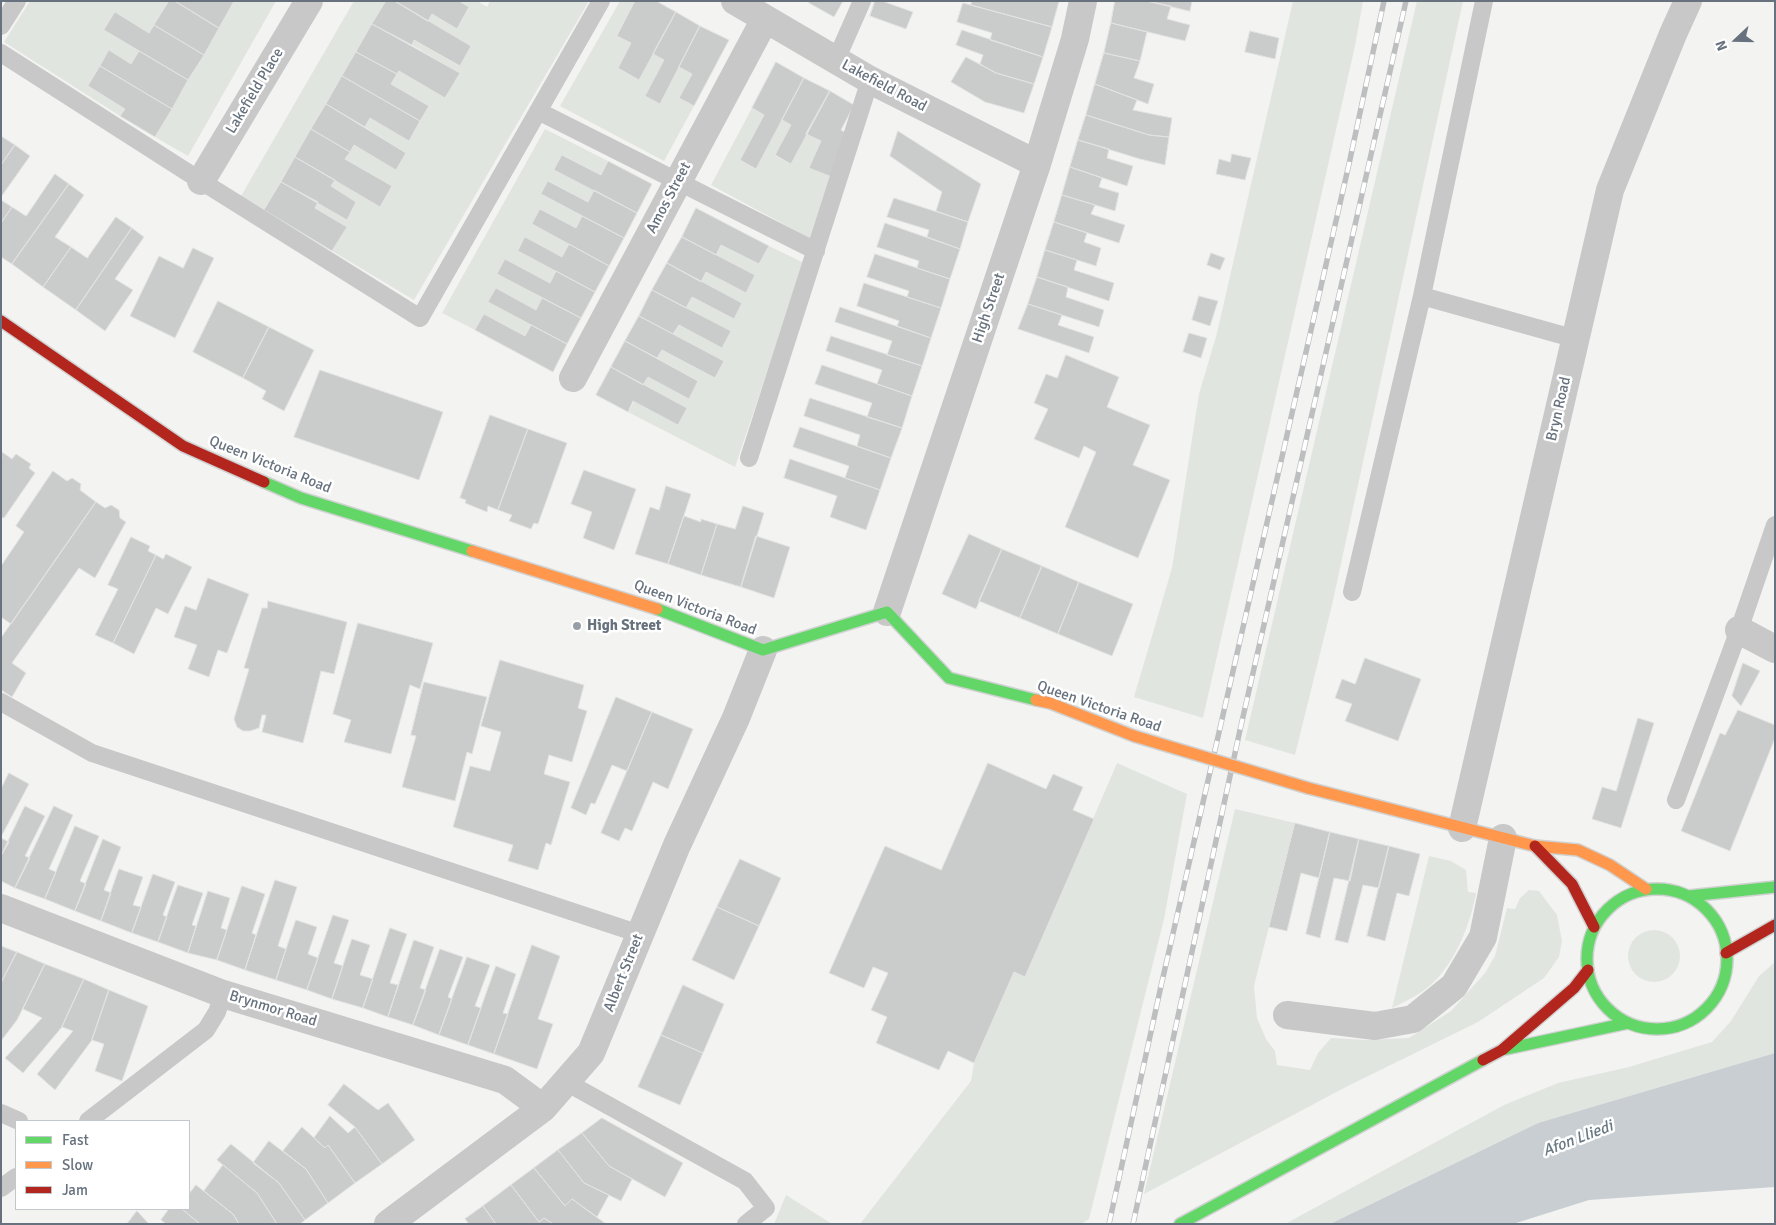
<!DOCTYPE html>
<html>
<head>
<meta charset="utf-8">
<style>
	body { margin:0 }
	#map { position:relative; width:1776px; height:1225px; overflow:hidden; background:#f3f3f2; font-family:Signika,sans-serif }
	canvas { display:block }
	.frame { position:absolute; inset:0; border:2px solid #67727e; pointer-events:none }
	.legend { position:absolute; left:15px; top:1120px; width:175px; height:90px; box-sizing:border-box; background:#fff; border:1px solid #c2c7cb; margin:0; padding:6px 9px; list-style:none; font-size:15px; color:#67727e }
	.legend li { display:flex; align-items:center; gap:10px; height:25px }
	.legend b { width:25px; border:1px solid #c2c7cb }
	.north { position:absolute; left:1711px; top:15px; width:50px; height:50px; -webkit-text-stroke:4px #fff; paint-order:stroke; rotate:249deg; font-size:14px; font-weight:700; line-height:20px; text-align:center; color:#67727e }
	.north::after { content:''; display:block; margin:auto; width:18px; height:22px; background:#67727e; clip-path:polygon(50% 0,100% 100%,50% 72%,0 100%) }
</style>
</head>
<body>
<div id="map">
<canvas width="1776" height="1225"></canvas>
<div class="frame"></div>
<ul class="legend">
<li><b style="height:6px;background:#63d668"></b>Fast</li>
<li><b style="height:6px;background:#ff974d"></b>Slow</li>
<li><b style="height:6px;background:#b3261e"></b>Jam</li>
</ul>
<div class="north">N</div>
</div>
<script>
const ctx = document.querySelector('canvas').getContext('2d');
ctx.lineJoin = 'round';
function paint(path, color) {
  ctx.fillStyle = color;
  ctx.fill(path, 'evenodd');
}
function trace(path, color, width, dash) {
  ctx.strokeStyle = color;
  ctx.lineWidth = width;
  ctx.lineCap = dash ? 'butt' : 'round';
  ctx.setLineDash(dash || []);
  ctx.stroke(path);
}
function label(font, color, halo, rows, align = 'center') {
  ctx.font = font + ' Signika,sans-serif';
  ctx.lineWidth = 5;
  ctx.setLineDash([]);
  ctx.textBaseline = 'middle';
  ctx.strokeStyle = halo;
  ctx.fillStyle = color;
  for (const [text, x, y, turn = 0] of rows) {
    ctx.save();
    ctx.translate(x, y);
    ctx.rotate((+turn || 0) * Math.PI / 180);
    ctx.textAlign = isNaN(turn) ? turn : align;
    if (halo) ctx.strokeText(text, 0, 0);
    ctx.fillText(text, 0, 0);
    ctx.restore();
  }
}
paint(new Path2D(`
	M30 1H169L149 33 115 13 105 30 139 51 131 64 109 51 88 86 125 109 120 116 4 42Z
	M234 1H276L188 156 155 137Z
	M354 1H386L264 210 241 196Z
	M459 1H477L487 7 490 1H589L414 300 332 251 346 227 315 208 318 202 346 219 356 202 331 186 335 180 380 207 392 186 345 159 354 145 396 169 406 153 365 127 370 118 409 140 429 106 391 84 399 71 445 98 459 73 412 45 414 40 459 66 471 46 428 21 432 14 457 29 469 8Z
	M620 1H635L617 35 631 43 618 68 639 79 653 54 664 60 646 96 660 103 679 67 692 74 679 98 694 106 664 161 560 106Z
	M1293 1H1363L1355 46 1203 718 1134 697 1172 568 1199 394 1217 333Z
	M1417 1H1463L1332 605 1295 755 1245 740Z
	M752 108 764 115 740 160 755 169 782 120 791 125 775 156 791 164 806 134 821 141 832 177 811 239 711 185Z
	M545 129 608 161 601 175 563 155 554 170 594 190 588 202 549 181 541 194 582 216 576 228 540 209 532 224 569 244 550 283 505 259 497 273 542 298 536 310 496 288 488 302 531 325 525 336 484 314 475 330 442 313Z
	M721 245 759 264 769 246 804 263 735 467 628 412 648 377 698 381 657 358 662 350 715 378 724 361 673 334 679 325 722 347 730 331 686 308 692 297 733 319 742 303 701 282 706 272 746 293 755 275 716 255Z
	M1117 763 1187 794 1164 919 1089 1219 1081 1224H860L971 1081 974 1063 1014 972 1025 977Z
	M1235 809 1295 823 1254 986 1257 1018 1266 1039 1275 1051 1277 1065 1310 1070 1318 1053 1331 1038 1366 1040 1409 1038 1451 1011 1485 973 1495 956 1507 908 1515 909 1520 898 1529 890 1539 891 1557 915 1562 941 1559 957 1544 978 1478 1022 1346 1087 1144 1194Z
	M1429 856 1451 861 1466 870 1468 892 1476 893C1470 927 1452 971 1423 991 1413 998 1402 1003 1392 1008Z
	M1628 956a26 26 0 1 1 52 0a26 26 0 1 1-52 0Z
	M1775 962V1053L1538 1123 1330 1224H1285L1504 1105 1558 1083 1629 1067 1712 1042 1731 1021 1759 976Z
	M786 1195 832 1224H774Z`), '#e1e5e0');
paint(new Path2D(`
	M1775 1053V1187L1589 1200 1513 1224H1330L1538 1123Z`), '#c8ced1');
const building = new Path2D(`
	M169 1H175L219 28 204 55 154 25Z
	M175 1H234L219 28Z
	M386 1H395L471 46 460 66 414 40 412 45 372 24Z
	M395 1H459L469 7 457 29 432 14 428 21Z
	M635 1H656L676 12 639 80 618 68 631 43 617 36Z
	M810 1H843L834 17 809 3Z
	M875 1H882L913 12 906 29 870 16Z
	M972 1H1059L1052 27 971 5Z
	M1115 1H1147L1171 6 1167 19 1190 25 1185 41 1111 23Z
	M1147 1H1192L1190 11Z
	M963 3 1052 27 1043 57 990 40 992 33 957 22Z
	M115 12 149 33 154 25 204 55 188 80 104 30Z
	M676 12 700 26 660 104 645 96 664 60 653 54Z
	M1111 23 1147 32 1140 61 1104 53Z
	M372 24 460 73 445 98 399 71 397 74 356 52Z
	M700 26 729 40 694 106 679 98 692 74 679 67Z
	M962 30 1043 57 1034 84 996 73 980 64 983 55 956 45Z
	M1250 31 1279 38 1275 59 1245 52Z
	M109 50 131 64 139 51 188 80 172 109 100 66Z
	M356 52 397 74 391 84 429 106 420 121 342 76Z
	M1104 53 1140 61 1134 78 1154 84 1148 104 1095 84Z
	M966 57 996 73 1034 84 1024 113 985 102 951 82Z
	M776 62 804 78 756 169 740 160 764 115 752 108Z
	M100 66 172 109 155 137 120 116 125 109 88 86Z
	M342 76 420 121 409 141 370 118 365 127 326 104Z
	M804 78 830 91 791 164 775 155 791 125 782 120Z
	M1095 84 1137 100 1133 110 1172 118 1169 137 1149 135 1086 115Z
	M830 91 854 105 841 130 846 133 832 177 809 168 821 141 806 134Z
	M326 104 406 153 396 170 354 145 350 152 311 129Z
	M1086 115 1149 135 1169 137 1165 165 1140 159 1078 140Z
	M311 129 350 152 345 159 392 186 380 207 295 157Z
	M898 131 981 184 968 222 936 211 942 192 890 156Z
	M1 136 15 145 1 165Z
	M1078 140 1109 149 1107 158 1133 166 1127 186 1070 167Z
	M15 145 30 156 1 197V165Z
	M1232 154 1251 158 1245 180 1216 174 1219 159 1230 162Z
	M562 155 601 175 608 161 652 184 637 213 554 170Z
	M295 157 335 180 331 186 356 202 347 220 281 182Z
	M1070 167 1102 178 1099 187 1119 193 1115 211 1062 195Z
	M55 174 69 184 12 264 1 257V223L12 207 26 216Z
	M548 181 588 202 594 190 637 213 624 238 541 194Z
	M281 182 318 202 315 208 347 227 332 251 264 210Z
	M69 184 84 195 55 237 71 247 43 287 12 264Z
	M1062 195 1095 205 1091 214 1125 225 1119 243 1054 222Z
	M894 198 968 222 960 249 927 237 929 230 887 217Z
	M1 200 12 207 1 223Z
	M696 208 769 246 759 264 721 245 716 255 682 237Z
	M540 209 576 228 582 216 624 238 609 266 532 224Z
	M116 217 132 228 76 310 43 287 71 247 87 258Z
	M1054 222 1087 233 1084 242 1101 248 1096 266 1045 250Z
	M885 223 960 249 950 279 917 268 919 261 877 247Z
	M132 228 144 237 115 279 133 290 105 331 76 310Z
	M525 237 562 257 569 244 609 266 595 292 518 251Z
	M682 237 755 275 746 293 706 272 701 282 667 263Z
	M193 248 214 258 175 338 130 316 159 256 183 268Z
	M1045 250 1077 260 1074 270 1114 283 1109 301 1037 277Z
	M1211 253 1225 258 1220 270 1207 265Z
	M875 254 950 279 941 308 907 297 909 291 867 277Z
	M505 259 550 283 556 271 595 292 581 318 497 274Z
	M667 263 742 303 734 319 692 297 686 308 652 290Z
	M1037 277 1068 287 1066 297 1104 310 1099 327 1028 304Z
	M864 283 941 308 931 338 897 326 899 321 857 306Z
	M496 288 536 310 542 298 581 318 567 344 488 302Z
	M652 290 731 331 722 348 679 325 673 334 639 316Z
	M1199 296 1218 301 1210 326 1192 320Z
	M218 301 269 327 243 378 193 352Z
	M1028 304 1062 315 1058 325 1094 337 1089 353 1018 329Z
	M840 307 931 338 922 366 887 355 892 341 835 322Z
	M484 314 525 336 531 325 567 344 553 372 475 330Z
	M639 316 724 361 715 378 662 350 657 358 625 341Z
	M269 327 314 350 284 411 262 399 266 391 243 378Z
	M1189 333 1207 338 1201 358 1183 352Z
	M831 336 922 366 912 396 877 384 882 370 826 351Z
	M625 341 698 381 689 399 648 377 643 385 611 367Z
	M1066 355 1119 377 1107 407 1150 425 1133 465 1170 480 1138 558 1065 527 1096 452 1084 446 1079 458 1034 439 1048 409 1034 403 1046 374 1057 378Z
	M822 365 912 396 902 428 867 417 872 403 815 384Z
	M611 367 687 408 678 425 633 401 628 412 596 395Z
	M320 370 443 412 419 480 294 437Z
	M810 398 902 428 891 458 857 446 860 435 804 416Z
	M490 415 528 429 498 510 488 506 487 512 465 503 466 500 460 498Z
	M800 427 891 458 880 490 845 478 849 466 793 447Z
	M528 429 567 443 538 524 534 523 531 529 509 521 512 515 498 510Z
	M2 452 12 459 16 454 31 464 29 468 35 473 4 518 1 517Z
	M790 459 880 490 866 530 830 517 837 496 784 478Z
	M584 470 636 489 614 550 583 538 592 512 571 504Z
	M53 471 67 481 72 478 81 484 80 490 96 502 11 624 1 617V566L24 532 16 526Z
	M666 486 691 494 668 564 635 554 650 507 659 510Z
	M96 502 105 508 111 505 119 510 120 518 126 522 95 578 79 568 12 663 26 673 12 697 1 690V638Z
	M743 506 764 513 741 587 701 575 717 524 735 529Z
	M684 516 701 522V519L717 524 701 575 668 564Z
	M969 534 1002 549 976 609 942 594Z
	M756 536 790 547 774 598 741 587Z
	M131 537 150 546 148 551 156 555 113 643 95 635 118 589 108 585Z
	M1002 549 1042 566 1020 618 979 601Z
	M166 554 192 567 168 614 156 608 134 654 113 643 156 555 163 559Z
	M1042 566 1079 582 1058 634 1020 618Z
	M208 578 249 594 227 653 218 650 209 677 188 669 197 645 174 637 185 606 196 610Z
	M1079 582 1133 604 1112 656 1058 634Z
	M268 601 347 622 334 674 321 671 303 743 262 732 266 715H262L259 728 250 731H243L237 727 234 719 249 669 244 668 262 608H267Z
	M358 623 433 643 420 689 410 685 391 754 344 742 351 720 333 714Z
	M1365 658 1421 679 1398 741 1345 721 1352 704 1335 698 1342 679 1355 684Z
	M500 660 584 685 578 708 587 711 572 762 549 755 544 774 570 782 551 845 546 843 538 870 508 861 513 845 453 827 470 766 490 771 501 732 481 726Z
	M1743 663 1760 671 1741 706 1732 696Z
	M424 682 487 697 472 754 467 752 455 801 402 787 416 736 411 735Z
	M616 697 652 712 627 771 612 765 595 804 591 803 586 815 571 808Z
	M1738 710 1775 725V738L1730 851 1681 831 1720 733 1725 735Z
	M652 712 693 729 668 789 653 782 632 831 625 828 619 841 601 833Z
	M1638 718 1654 723 1621 828 1592 819 1602 787 1616 791Z
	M988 763 1046 789 1053 774 1083 787 1073 810 1094 819 1025 977 1014 972 974 1063 948 1051 939 1070 876 1043 887 1017 871 1010 888 973 873 967 864 988 829 973 885 846 941 870Z
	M9 773 29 784 1 837V789Z
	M25 806 45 816 25 856 30 858 15 888 1 881V856Z
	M54 806 73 815 49 869 56 872 45 899 15 888Z
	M1295 823 1330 832 1319 878 1301 873 1287 931 1269 927Z
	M75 826 99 836 80 881 86 884 75 911 45 899Z
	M1330 832 1359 839 1350 881 1334 878 1320 938 1306 934Z
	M1 838 9 842 1 856Z
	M103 839 121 847 104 890 111 893 101 921 75 911Z
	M1359 839 1389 846 1379 888 1363 885 1348 943 1335 940Z
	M1389 846 1420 854 1409 896 1397 893 1385 941 1367 936Z
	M740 859 781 878 759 926 717 907Z
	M119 869 143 877 133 905 141 907 132 933 101 921Z
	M153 874 175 882 163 915 167 917 158 942 132 933Z
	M275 880 297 887 278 946 286 949 276 980 245 970Z
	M178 885 203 893 192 925 196 926 188 953 158 942Z
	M242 886 265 894 252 933 256 935 245 970 217 960Z
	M208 891 230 898 221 928 227 930 217 960 188 953Z
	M717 907 759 926 734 980 692 960Z
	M333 915 349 920 334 963 343 966 332 999 307 990Z
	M296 920 317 927 308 954 318 958 307 990 276 980Z
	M390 928 407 934 390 983 398 985 388 1017 363 1008Z
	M352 939 370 945 360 975 373 979 363 1008 332 999Z
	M414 940 434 947 420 988 426 990 413 1025 388 1017Z
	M532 945 560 956 538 1019 553 1024 537 1069 494 1054Z
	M1 946 17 952 1 983Z
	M440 949 463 957 448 997 452 999 439 1035 413 1025Z
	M17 952 45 964 17 1020 1 1041V983Z
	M467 957 490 965 475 1006 481 1008 468 1045 439 1035Z
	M45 964 84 979 62 1027 23 1073 5 1058 42 1018 23 1009Z
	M496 966 516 974 503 1013 508 1014 494 1054 468 1045Z
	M84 979 109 990 92 1040 55 1090 37 1074 73 1031 62 1027Z
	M683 985 724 1004 703 1053 661 1035Z
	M109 990 148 1006 122 1081 95 1071 104 1044 92 1040Z
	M661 1035 703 1053 680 1105 638 1087Z
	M344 1084 378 1110 388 1103 415 1140 382 1164 355 1127 328 1105Z
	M330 1116 348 1133 355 1127 382 1164 355 1183 328 1145 325 1148 314 1138Z
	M602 1118 683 1163 665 1197 609 1166 582 1133Z
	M302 1127 325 1148 328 1145 355 1183 328 1203 306 1169 283 1151Z
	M582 1133 609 1166 632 1179 621 1201 584 1183 558 1150Z
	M269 1141 306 1169 328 1203 305 1220 279 1183 253 1163Z
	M231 1144 279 1183 305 1220 300 1224H277L257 1193 217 1160Z
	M558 1150 584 1183 609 1195 597 1217 572 1199 565 1206 534 1168Z
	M223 1165 257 1193 277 1224H239L233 1214 204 1191Z
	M534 1168 565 1206 572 1199 606 1224H553L544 1218 539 1222 511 1185Z
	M196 1185 233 1214 239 1224H200L182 1209H189V1194Z
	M511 1185 539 1222 544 1218 553 1224H496L483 1206Z
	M483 1206 496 1224H469L465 1219Z
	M169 1209H182L200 1224H166L161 1220Z
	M137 1211 149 1224H127Z`);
paint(building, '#cacbcb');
trace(building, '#e2e2e2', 1);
const fast = new Path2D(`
	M264 482 301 498 472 551
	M657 609 763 650 887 612 949 678 1036 700
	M1587 959a70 70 0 1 1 140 0a70 70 0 1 1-140 0Z
	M1689 896 1775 887
	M1506 1049 1628 1023
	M1180 1224 1483 1060`);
const slow = new Path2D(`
	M472 551 657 609
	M1036 700 1050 703 1134 736
	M1308 788 1535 846 1578 850 1610 865 1646 889`);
const jam = new Path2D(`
	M1 321 183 446 264 482
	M1535 846 1572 884 1594 927
	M1726 953 1775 925
	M1483 1060 1502 1050 1574 988 1588 970`);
trace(fast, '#d0d1d1', 14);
trace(slow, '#d0d1d1', 14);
trace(jam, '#d0d1d1', 14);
trace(new Path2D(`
	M1 26 17 1
	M1 53 201 181 420 318 601 1
	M836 60 862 1
	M538 111 816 251
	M1422 296 1576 339
	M749 458 870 80
	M1352 592 1422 296 1484 1
	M1 702 92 753 640 934
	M1676 800 1739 630 1775 525
	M566 1082 745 1181 766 1208 746 1224
	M1 1113 19 1121
	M88 1121 206 1030 217 1012 223 994
	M1 1188 16 1177`), '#c8c8c9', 18);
trace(new Path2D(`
	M735 1 870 80 1037 164
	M201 181 309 1
	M573 378 765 19
	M887 612 1037 164 1075 39 1083 1
	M1739 630 1775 649
	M1462 828 1610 190 1673 34 1688 1
	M1 908 223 994 505 1080 543 1108
	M1287 1015 1375 1026 1413 1019 1454 986 1483 937 1503 838
	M388 1224 543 1108 591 1053 677 845 736 718 763 650`), '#c8c8c9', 28);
trace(fast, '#63d668', 11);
trace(slow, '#ff974d', 11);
trace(jam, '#b3261e', 11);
const rail = new Path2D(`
	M1109 1224 1161 986 1349 164 1384 1
	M1133 1224 1240 730 1406 1`);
trace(rail, '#bdbec0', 5.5);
trace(rail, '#fff', 4, [11]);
const slowBridge = new Path2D(`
	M1134 736 1308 788`);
trace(slowBridge, '#d0d1d1', 14, []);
trace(slowBridge, '#ff974d', 11);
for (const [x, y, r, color] of [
	[577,626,5,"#989fa7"]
]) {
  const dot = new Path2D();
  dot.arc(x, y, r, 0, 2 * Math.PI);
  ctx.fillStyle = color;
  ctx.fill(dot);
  trace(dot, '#fff', 2);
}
label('15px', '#67727e', '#fff', [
	["Lakefield Road",884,86,28],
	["Lakefield Place",255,91,-59],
	["Amos Street",669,198,-62],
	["High Street",989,308,-71],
	["Bryn Road",1559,409,-77],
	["Queen Victoria Road",270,465,22],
	["Queen Victoria Road",695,608,21],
	["Queen Victoria Road",1099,707,19],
	["Albert Street",624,973,-68],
	["Brynmor Road",273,1009,17]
]);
label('bold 15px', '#67727e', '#fff', [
	["High Street",587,626]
], 'left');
label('italic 16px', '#697982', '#fff', [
	["Afon Lliedi",1578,1139,-21]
]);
</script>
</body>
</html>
